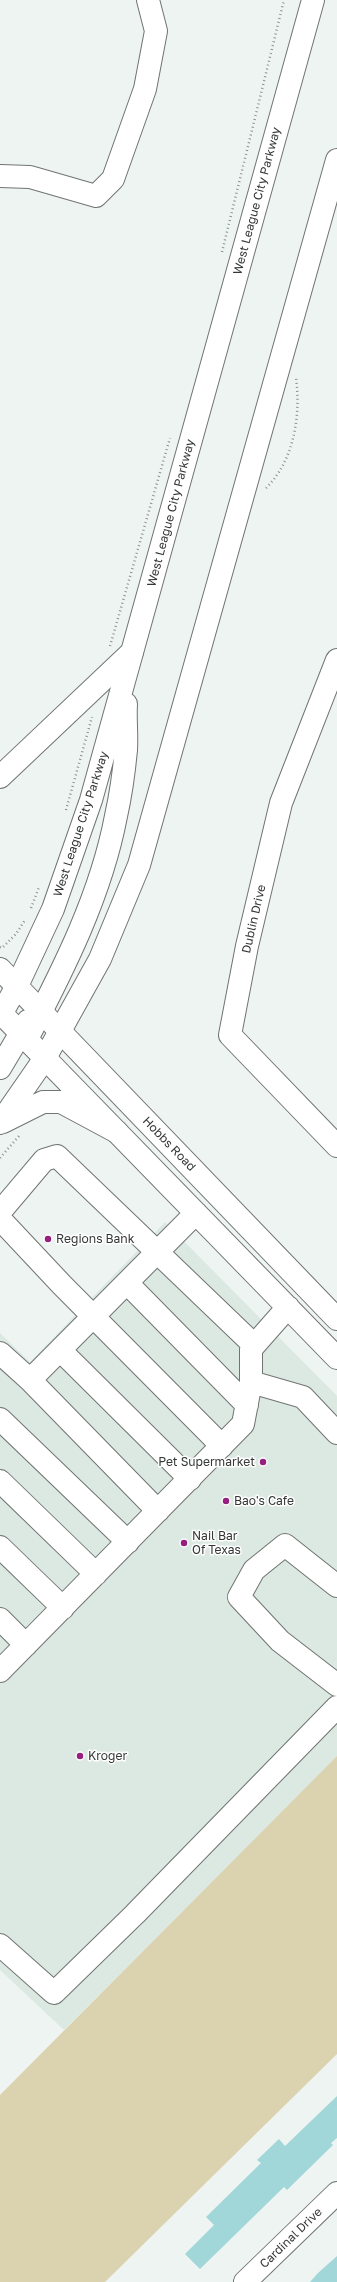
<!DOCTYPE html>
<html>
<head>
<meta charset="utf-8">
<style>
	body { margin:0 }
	canvas { display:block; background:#eef4f1 }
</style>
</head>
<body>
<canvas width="337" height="2282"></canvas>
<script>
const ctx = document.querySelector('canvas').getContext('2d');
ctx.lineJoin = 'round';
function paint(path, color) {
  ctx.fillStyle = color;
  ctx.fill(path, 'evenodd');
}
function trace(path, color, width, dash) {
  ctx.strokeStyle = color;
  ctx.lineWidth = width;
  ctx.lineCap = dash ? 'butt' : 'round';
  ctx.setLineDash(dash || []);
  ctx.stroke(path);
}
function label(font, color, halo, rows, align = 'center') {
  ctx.font = font + ' "Golos Text",sans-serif';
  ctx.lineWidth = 3;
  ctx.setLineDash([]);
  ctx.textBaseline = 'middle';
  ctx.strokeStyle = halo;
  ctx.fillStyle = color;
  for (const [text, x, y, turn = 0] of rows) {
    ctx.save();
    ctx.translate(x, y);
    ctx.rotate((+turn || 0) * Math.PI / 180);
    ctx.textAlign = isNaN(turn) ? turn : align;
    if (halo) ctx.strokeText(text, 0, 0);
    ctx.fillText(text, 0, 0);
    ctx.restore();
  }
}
paint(new Path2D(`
	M165 1222 337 1396V1756L64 2030 0 1970V1333L30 1362Z`), '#dce9e2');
paint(new Path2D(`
	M337 1756V2054L105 2282H0V2095Z`), '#dbd2b0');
paint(new Path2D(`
	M337 2096V2138L331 2143 333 2145 287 2190 284 2187 200 2269 185 2254 214 2225 206 2217 261 2163 257 2160 279 2139 285 2146Z
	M337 2256V2282H310L318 2273Z`), '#a2d7d9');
const minor = new Path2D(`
	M0 176 30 177 96 196 113 179 145 89 156 31 148 0
	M337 660 281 803 247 946 230 1035 337 1146
	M0 777 132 652
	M0 969 337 1319
	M0 1012 337 1358
	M0 1212 44 1160 57 1156 254 1345
	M0 1219 62 1285 222 1446
	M127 1283 247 1405
	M288 1307 251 1349V1382L303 1397 337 1433
	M60 1350 190 1479
	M0 1353 30 1380 196 1213
	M30 1380 158 1511
	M0 1419 128 1542
	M0 1481 96 1574
	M0 1547 63 1608
	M337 1586 285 1545 254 1570 239 1597 280 1641 337 1685
	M0 1619 26 1645
	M0 1671 243 1424 251 1382
	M0 1945 54 1993 135 1914 337 1707
	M245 2282 337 2193`);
const major = new Path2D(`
	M0 1016 17 986 53 909 91 800 313 0
	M27 1039C64 968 101 895 116 816 121 794 124 771 126 750 127 735 125 719 126 704
	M0 1068 28 1021
	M3 1122 43 1102H61L117 1132
	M0 1123 45 1058 100 959 139 865 337 160`);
trace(minor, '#707472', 24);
trace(major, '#707472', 24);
trace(new Path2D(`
	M222 252 284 0
	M266 488C294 461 301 415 296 378
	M110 646 170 438
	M66 810 92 717
	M31 908 39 887
	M0 947 2 948 16 934 25 920
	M0 1158 19 1136`), '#8e9290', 2.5, [1, 3]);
trace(minor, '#fff', 22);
trace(major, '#fff', 22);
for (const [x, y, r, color] of [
	[48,1239,4,"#96207d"],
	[263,1462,4,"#96207d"],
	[226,1501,4,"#96207d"],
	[184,1543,4,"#96207d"],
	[80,1756,4,"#96207d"]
]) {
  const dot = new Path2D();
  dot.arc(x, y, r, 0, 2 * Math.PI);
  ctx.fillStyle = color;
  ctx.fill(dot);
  trace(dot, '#fff', 1.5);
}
label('12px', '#343735', '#fff', [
	["West League City Parkway",257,201,-75],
	["West League City Parkway",171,513,-75],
	["West League City Parkway",81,824,-72],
	["Dublin Drive",254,919,-77],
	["Hobbs Road",169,1144,46],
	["Cardinal Drive",291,2238,-44]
]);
label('12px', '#343735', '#fff', [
	["Regions Bank",56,1239],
	["Pet Supermarket",255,1462,"right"],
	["Bao's Cafe",234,1501],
	["Nail Bar",192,1536],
	["Of Texas",192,1550],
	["Kroger",88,1756]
], 'left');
</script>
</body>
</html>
